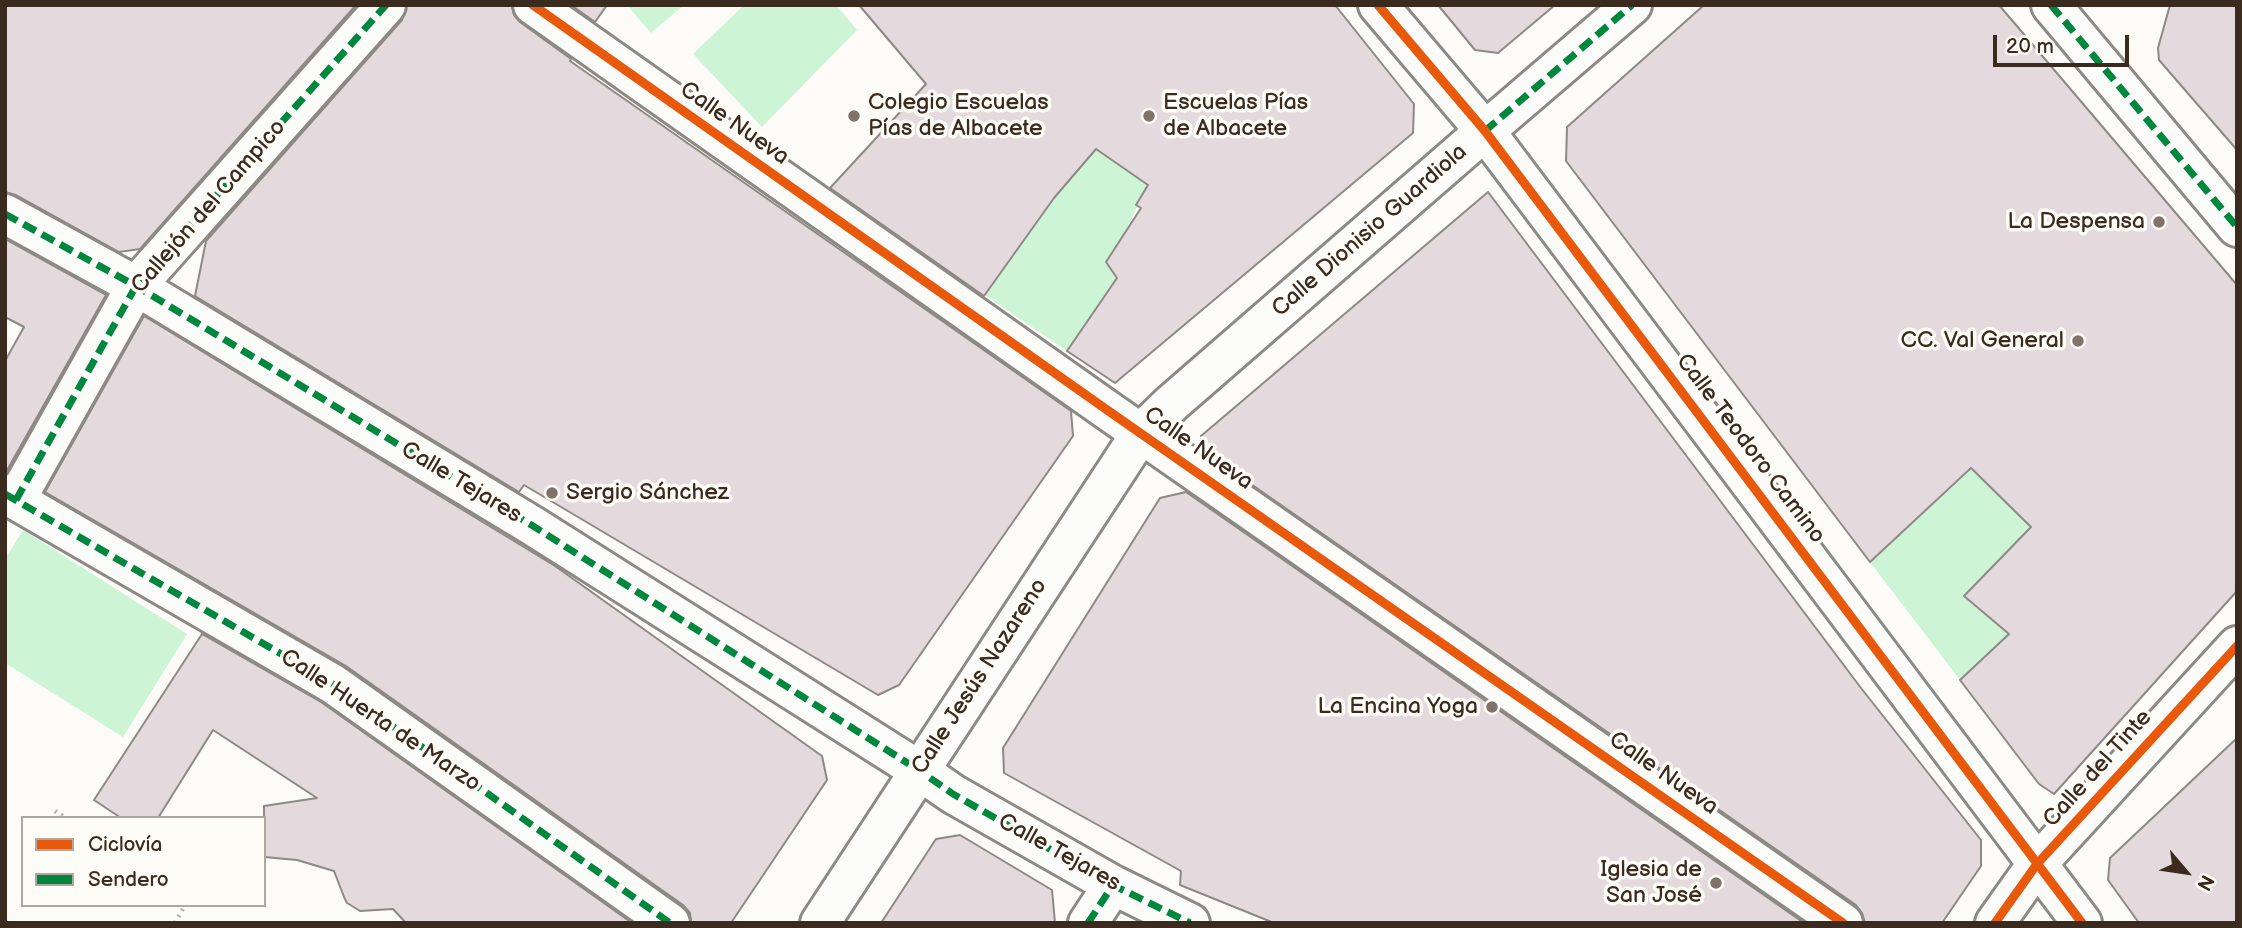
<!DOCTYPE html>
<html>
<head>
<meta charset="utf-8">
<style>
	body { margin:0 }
	#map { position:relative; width:2242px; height:928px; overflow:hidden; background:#fcfbf8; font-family:"Balsamiq Sans",sans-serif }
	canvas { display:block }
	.frame { position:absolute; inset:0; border:7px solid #3b2a1e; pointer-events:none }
	.legend { position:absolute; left:21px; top:816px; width:245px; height:91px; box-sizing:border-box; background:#fdfcf7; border:2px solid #afa8a0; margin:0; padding:9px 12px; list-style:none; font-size:21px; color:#3b2a1e }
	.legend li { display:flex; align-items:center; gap:14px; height:35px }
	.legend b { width:35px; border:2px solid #afa8a0 }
	.north { position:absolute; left:2151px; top:837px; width:70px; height:70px; -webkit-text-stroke:5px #fdfcf7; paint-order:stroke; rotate:119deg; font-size:19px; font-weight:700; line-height:28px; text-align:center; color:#3b2a1e }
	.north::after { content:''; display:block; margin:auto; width:24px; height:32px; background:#3b2a1e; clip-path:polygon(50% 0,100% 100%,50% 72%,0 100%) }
	.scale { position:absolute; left:1993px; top:35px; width:136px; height:32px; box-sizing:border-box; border:4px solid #3b2a1e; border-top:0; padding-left:9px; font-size:21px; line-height:24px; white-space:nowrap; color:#3b2a1e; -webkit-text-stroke:5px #fdfcf7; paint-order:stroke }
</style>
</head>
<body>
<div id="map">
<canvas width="2242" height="928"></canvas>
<div class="frame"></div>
<ul class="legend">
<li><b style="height:9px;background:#e8590c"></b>Ciclovía</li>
<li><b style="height:9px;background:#00873e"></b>Sendero</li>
</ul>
<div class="north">N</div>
<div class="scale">20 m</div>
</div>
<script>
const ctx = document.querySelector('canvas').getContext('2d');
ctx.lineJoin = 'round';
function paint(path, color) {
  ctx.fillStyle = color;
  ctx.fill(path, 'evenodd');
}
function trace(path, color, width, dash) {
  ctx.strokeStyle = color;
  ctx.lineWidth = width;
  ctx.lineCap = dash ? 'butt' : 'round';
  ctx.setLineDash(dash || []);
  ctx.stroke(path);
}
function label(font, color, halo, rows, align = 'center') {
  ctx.font = font + ' "Balsamiq Sans",sans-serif';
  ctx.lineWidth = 7;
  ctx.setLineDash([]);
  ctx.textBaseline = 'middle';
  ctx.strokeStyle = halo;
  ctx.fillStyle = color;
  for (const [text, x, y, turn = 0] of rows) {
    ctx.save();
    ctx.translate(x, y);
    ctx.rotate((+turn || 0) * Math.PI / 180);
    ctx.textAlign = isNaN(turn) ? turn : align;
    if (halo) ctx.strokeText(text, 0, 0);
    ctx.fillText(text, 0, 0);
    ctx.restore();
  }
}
paint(new Path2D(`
	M627 5H684L651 33Z
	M744 5H836L857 30 762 127 693 54Z
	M1096 149 1148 185 1123 236 1106 262 1117 278 1067 351 985 295 1050 203Z
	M1972 469 2032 528 1965 596 2009 635 1960 680 1870 562Z
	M23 530 187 634 123 737 5 663V559Z`), '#cef4d6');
const building = new Path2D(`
	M5 5H356L140 249 119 252 16 195 5 192Z
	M407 5H512L514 15 520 22 571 59 570 61 1071 411 1073 436 899 685 878 695 524 485 519 492 195 296 206 241 402 20Z
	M571 5H607L595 22Z
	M859 5H1335L1414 104 1413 133 1115 383 1067 351 1117 278 1106 262 1141 208 1136 205 1148 185 1096 149 1054 198 984 296 830 188 926 84Z
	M1438 5H1555L1498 53 1475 50Z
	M1704 5H1999L2237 285V591L2054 794 2039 784 1960 680 2009 634 1964 596 2031 527 1971 468 1870 562 1566 161 1567 127Z
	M2170 5H2237V150L2159 60 2158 48Z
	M1488 192 1861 688 1981 840V866L1942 923H1865L1862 913 1856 905 1202 450 1201 436Z
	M5 239 106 295 6 472 5 361 24 327 5 317Z
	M144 316 555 566 822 756 827 780 731 923H691L690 913 683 905 346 666 45 492Z
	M1186 492 1804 923H1274L1180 885 1181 871 1004 773 1003 748 1160 498Z
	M202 634 321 702 632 923H406L393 909 360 911 347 903 344 897 334 871 297 860 264 857V806L317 798 213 730 158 818H121L94 800Z
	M2237 738V923H2139L2108 880 2110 858Z
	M960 835 1052 890 1055 923H881L936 839Z`);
paint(building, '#e4d9dc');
trace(building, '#8d8985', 2);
const street = new Path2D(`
	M533 5 1110 412 1843 923
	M1378 5 1485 131 2082 923
	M2051 5 2237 227
	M5 214 136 286 533 526 909 764
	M5 494 333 684 670 923
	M16 500 136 286 386 5
	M930 778 953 794 1113 885 1190 923
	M820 923 1141 433 1172 403 1485 131 1632 5
	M1088 923 1113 885
	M1995 923 2037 864 2237 646`);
trace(street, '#8d8985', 44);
trace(new Path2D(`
	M55 811 66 818
	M175 923 185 905`), '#b6b4b1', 4.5, [2, 5]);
trace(street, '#fbfbf9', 38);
trace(new Path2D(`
	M2051 5 2237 227
	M1485 131 1632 5
	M5 214 136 286 533 526 909 764
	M5 494 333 684 670 923
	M16 500 136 286 386 5
	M930 778 953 794 1113 885 1190 923
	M1088 923 1113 885`), '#00873e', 7, [14, 7]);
trace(new Path2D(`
	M533 5 1110 412 1843 923
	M1378 5 1485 131 2082 923
	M1995 923 2037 864 2237 646`), '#e8590c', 9);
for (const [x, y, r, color] of [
	[854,116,7,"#7f736a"],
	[1149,116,7,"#7f736a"],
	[2159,222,7,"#7f736a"],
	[2078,341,7,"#7f736a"],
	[552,493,7,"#7f736a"],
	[1492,707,7,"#7f736a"],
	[1716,883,7,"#7f736a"]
]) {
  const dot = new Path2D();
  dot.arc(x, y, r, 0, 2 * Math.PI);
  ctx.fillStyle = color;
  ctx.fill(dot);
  trace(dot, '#fdfcf7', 2.5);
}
label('23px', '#3b2a1e', '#fdfcf7', [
	["Colegio Escuelas",868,103,"left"],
	["Pías de Albacete",868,129,"left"],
	["Escuelas Pías",1163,103,"left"],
	["de Albacete",1163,129,"left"],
	["La Despensa",2145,222],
	["CC. Val General",2064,341],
	["Sergio Sánchez",566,493,"left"],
	["La Encina Yoga",1478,707],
	["Iglesia de",1702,870],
	["San José",1702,896]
], 'right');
label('23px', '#3b2a1e', '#fdfcf7', [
	["Calle Nueva",734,124,35],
	["Callejón del Campico",209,207,-49],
	["Calle Dionisio Guardiola",1370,231,-41],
	["Calle Nueva",1198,449,35],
	["Calle Teodoro Camino",1750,449,53],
	["Calle Tejares",461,483,31],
	["Calle Jesús Nazareno",980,677,-57],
	["Calle Huerta de Marzo",380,721,34],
	["Calle del Tinte",2098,769,-48],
	["Calle Nueva",1663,774,35],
	["Calle Tejares",1059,853,29]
]);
</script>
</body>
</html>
